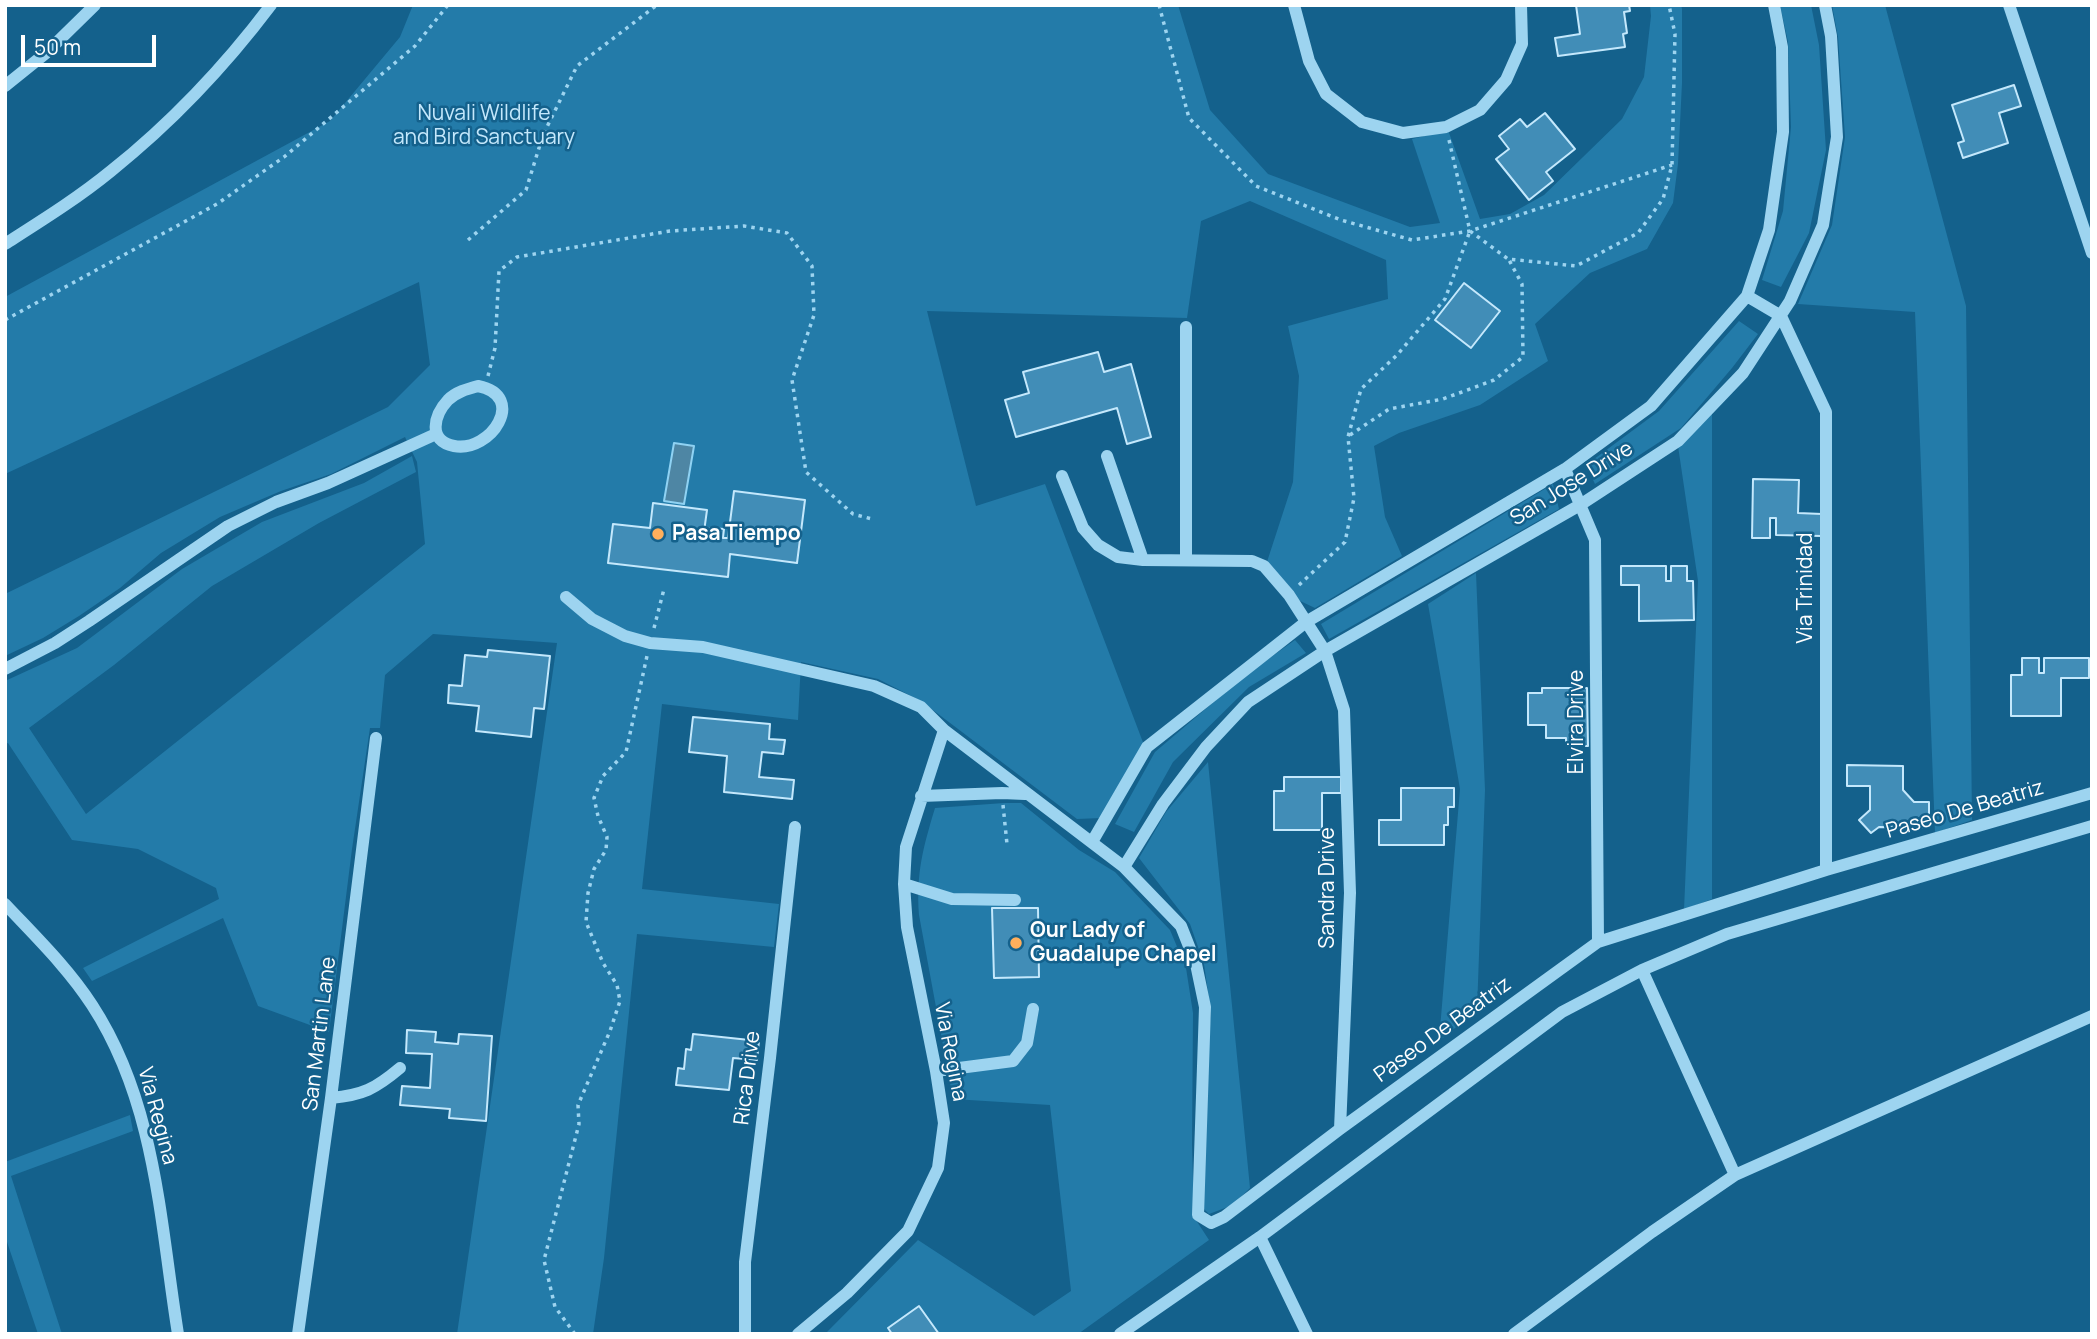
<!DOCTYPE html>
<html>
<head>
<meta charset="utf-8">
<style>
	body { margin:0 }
	#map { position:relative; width:2097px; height:1339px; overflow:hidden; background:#14618c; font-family:Manrope,sans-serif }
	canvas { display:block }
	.frame { position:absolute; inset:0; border:7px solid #fff; pointer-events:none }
	.scale { position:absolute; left:21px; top:35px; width:135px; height:32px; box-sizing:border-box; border:4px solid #fff; border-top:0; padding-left:9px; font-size:21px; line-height:24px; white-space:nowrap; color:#fff; -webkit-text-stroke:5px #14618c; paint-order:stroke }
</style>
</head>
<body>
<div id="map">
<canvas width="2097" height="1339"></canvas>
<div class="frame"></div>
<div class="scale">50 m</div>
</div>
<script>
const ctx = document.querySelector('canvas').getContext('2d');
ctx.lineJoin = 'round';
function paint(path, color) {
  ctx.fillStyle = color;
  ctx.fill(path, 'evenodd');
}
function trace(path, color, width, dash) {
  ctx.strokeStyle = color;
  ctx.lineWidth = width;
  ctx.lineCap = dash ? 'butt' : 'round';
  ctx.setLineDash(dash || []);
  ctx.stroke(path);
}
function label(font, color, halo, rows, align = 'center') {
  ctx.font = font + ' Manrope,sans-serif';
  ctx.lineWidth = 5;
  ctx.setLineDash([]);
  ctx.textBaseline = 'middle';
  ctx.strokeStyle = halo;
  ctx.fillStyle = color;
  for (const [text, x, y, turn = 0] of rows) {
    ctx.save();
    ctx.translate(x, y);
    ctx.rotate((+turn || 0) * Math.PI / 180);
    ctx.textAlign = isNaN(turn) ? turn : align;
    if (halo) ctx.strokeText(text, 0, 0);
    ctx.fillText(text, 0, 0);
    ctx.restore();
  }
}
paint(new Path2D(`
	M413 5H1178L1210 110 1268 174 1410 227 1440 223 1412 139 1448 130 1480 219 1510 214 1544 195 1622 119 1644 77 1651 16 1650 5H1681L1682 9V83L1678 164 1673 203 1647 249 1590 273 1535 324 1548 361 1480 405 1399 433 1374 446 1385 517 1402 556 1315 608 1296 599 1265 568 1293 482 1299 376 1288 326 1388 299 1386 260 1250 201 1201 221 1187 318 927 311 976 506 1045 484 1144 745 1101 818 1077 819 921 701 878 679 801 662 798 720 662 704 642 889 779 904 774 947 637 934 604 1258 593 1334H457L557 643 433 634 385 675 380 728H370L352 849 329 1032 258 1006 223 918 92 981 83 968 219 899 216 888 138 849 72 840 8 743 5 744V681L77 648 182 569 262 522 364 483 412 456 416 472 319 523 212 586 114 665 29 728 86 814 425 544 417 462 405 437 331 474 281 491 220 517 161 553 120 588 79 616 43 638 5 656V594L388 407 430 365 419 282 5 474V297L330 121 400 37Z
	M1780 5H1811L1819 45 1826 150 1809 233 1781 287 1762 280 1783 211 1791 127 1788 42Z
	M1832 5H1885L1966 306 1972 820 1935 833 1915 312 1798 304 1832 225 1845 137 1838 37Z
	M1739 321 1758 334 1732 368 1681 428 1595 484 1586 465 1659 411Z
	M1712 412V899L1684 910 1698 581 1678 446Z
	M1553 484 1559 509 1329 639 1321 624Z
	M1476 573 1485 790 1477 1010 1439 1041 1460 789 1428 604Z
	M1295 640 1306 653 1249 687 1173 762 1134 832 1115 824 1155 752 1243 677Z
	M1208 762 1250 1188 1233 1205 1209 1214 1203 1208 1199 1144 1211 1013 1204 964 1190 924 1139 858 1166 812Z
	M1004 803H1021L1079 850 1115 872 1170 930 1186 968 1193 1013 1192 1145 1194 1217 1209 1240 1078 1334H829L827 1332 918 1240 1034 1316 1071 1291 1050 1105 953 1099 919 915C916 873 923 848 935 808Z
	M130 1115 133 1131 11 1176 62 1334H38L5 1236V1162Z`), '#237ba9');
const water = new Path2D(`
	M674 443 694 446 684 504 664 501Z`);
paint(water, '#4e86a4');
trace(water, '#8fd2f3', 2);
const building = new Path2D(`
	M1576 5H1629L1630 11 1624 12 1627 33 1623 34 1625 47 1558 56 1555 38 1580 34Z
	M2014 85 2021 106 1999 113 2008 143 1963 158 1958 143 1964 141 1952 105Z
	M1545 113 1575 149 1546 172 1553 181 1529 200 1496 159 1509 149 1499 136 1520 119 1527 127Z
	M1464 283 1500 311 1471 348 1435 320Z
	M1098 352 1104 372 1131 364 1151 437 1127 444 1117 408 1016 437 1005 400 1029 393 1023 372Z
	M1753 479 1799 480 1798 513 1822 514V536L1776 535V518H1770V538H1752Z
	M734 491 805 500 797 563 730 554 728 577 608 563 613 524 650 528 653 503 707 510 703 539H709L710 528 724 529 723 538H728Z
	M1621 566H1666V581H1671V566H1687V581H1693L1694 620 1639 621V585H1621Z
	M488 650 550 656 544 709 534 708 531 737 476 731 479 706 448 703 449 685 462 686 465 655 487 657Z
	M2022 658H2039V673H2044V658H2089V678H2061V716H2011V675H2022Z
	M1542 688H1587L1588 746H1566V738H1546V725H1528V693H1542Z
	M693 717 770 724 769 739 785 740 783 754 762 752 759 777 794 780 792 799 724 792 727 756 689 752Z
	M1847 765 1903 766V790L1914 802H1929V828L1879 827 1871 833 1859 820 1870 810V786H1847Z
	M1284 777H1341V793H1322V830H1274V791H1284Z
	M1401 788H1454V807H1448V825H1444V845H1379V820H1401Z
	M992 908H1038L1039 977 994 978Z
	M407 1030 436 1032 435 1042 458 1044 459 1034 492 1036 486 1121 449 1118 450 1109 400 1105 402 1086 430 1088 432 1054 406 1053Z
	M693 1034 759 1041 757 1060 733 1058 729 1090 676 1085 678 1068 684 1069 686 1049 691 1050Z
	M919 1306 939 1334H892L888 1328Z`);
paint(building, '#418db7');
trace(building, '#c4e8fc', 2);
trace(new Path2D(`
	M1159 5 1189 118 1256 186 1341 220 1412 240 1470 231 1672 165
	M1449 140 1470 231 1508 259 1576 266 1638 233 1663 199 1672 165 1675 34 1669 5
	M468 240 526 190 543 135 577 66 657 5
	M5 320 217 204 284 157 415 46 448 5
	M488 376 495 348 499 271 517 257 670 231 744 226 787 233 812 266 814 315 792 380 806 472 853 514 872 519
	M1350 435 1389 409 1443 399 1494 380 1523 357 1522 284 1509 260
	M1299 585 1345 542 1354 498 1348 437 1361 389 1397 355 1445 299 1470 231
	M654 628 664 589
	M1003 805 1007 844
	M575 1334 555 1307 544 1260 579 1124 578 1105 610 1031 620 1001 617 985 603 963 586 922 588 893 594 869 606 850 607 837 598 816 594 798 603 776 626 752 647 656`), '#9dd4f0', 3.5, [3.5, 5]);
trace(new Path2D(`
	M1294 5 1309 61 1326 94 1362 122 1403 133 1446 127 1480 110 1506 80 1522 44 1521 5
	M2009 5 2092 253
	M5 86 46 53 95 5
	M5 244C41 221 78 198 111 171 171 123 225 66 271 5
	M1747 296 1781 316 1826 412V870
	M1186 327V560
	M478 386C528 396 491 453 454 446 427 441 434 415 448 400 456 392 467 389 478 386Z
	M1107 456 1143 560
	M1565 469 1595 540 1598 942
	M1062 476 1083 528 1098 545 1118 557 1143 560 1252 561 1264 566 1289 595 1325 651 1344 710 1350 893 1340 1129
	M566 597 592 619 625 636 650 643 703 647 874 686 921 707 944 730 1124 867 1181 926 1196 964 1205 1007 1198 1215 1211 1223 1224 1217 1340 1129 1598 942 1826 870 2092 793
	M5 669 55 643 89 621 228 526 276 502 328 483 436 434
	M921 796 1002 793 1025 794
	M1092 842 1147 747 1306 622 1565 469 1651 406 1747 296 1769 230 1783 132 1782 47 1774 5
	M1124 867 1163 804 1206 747 1248 702 1325 651 1580 505 1678 441 1743 373 1790 301 1823 225 1837 137 1831 36 1825 5
	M904 884 952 899 1015 900
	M5 904C36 937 68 968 92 1005 156 1103 160 1222 178 1334
	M1642 970 1735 1175
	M936 1071 1013 1061 1027 1043 1033 1009
	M331 1098C363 1095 375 1089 400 1068
	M1260 1237 1307 1334
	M298 1334 331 1098 376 738
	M745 1334V1262L770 1058 795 827
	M798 1334 847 1293 908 1231 938 1168 944 1123 936 1071 907 927 904 884 906 847 944 730
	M1120 1334 1260 1237 1562 1012 1642 970 1727 934 2092 826
	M1514 1334 1652 1232 1735 1175 2092 1016`), '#9dd4f0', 12);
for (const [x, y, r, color] of [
	[658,534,7,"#ffaf5c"],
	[1016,943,7,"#ffaf5c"]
]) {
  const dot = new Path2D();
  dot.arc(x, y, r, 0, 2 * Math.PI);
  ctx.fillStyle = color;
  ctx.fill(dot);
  trace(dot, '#14618c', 2.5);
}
label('21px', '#c4e8fc', '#14618c', [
	["Nuvali Wildlife",484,114],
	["and Bird Sanctuary",484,138]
]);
label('21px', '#fff', '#14618c', [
	["San Jose Drive",1572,484,-32],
	["Via Trinidad",1806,588,-90],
	["Elvira Drive",1577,722,-90],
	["Paseo De Beatriz",1965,810,-16],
	["Sandra Drive",1328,888,-90],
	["Paseo De Beatriz",1443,1030,-36],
	["San Martin Lane",320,1034,-83],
	["Via Regina",950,1052,79],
	["Rica Drive",748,1078,-83],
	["Via Regina",157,1116,75]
]);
label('bold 21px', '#fff', '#14618c', [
	["Pasa Tiempo",672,534],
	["Our Lady of",1030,931],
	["Guadalupe Chapel",1030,955]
], 'left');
</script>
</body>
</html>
